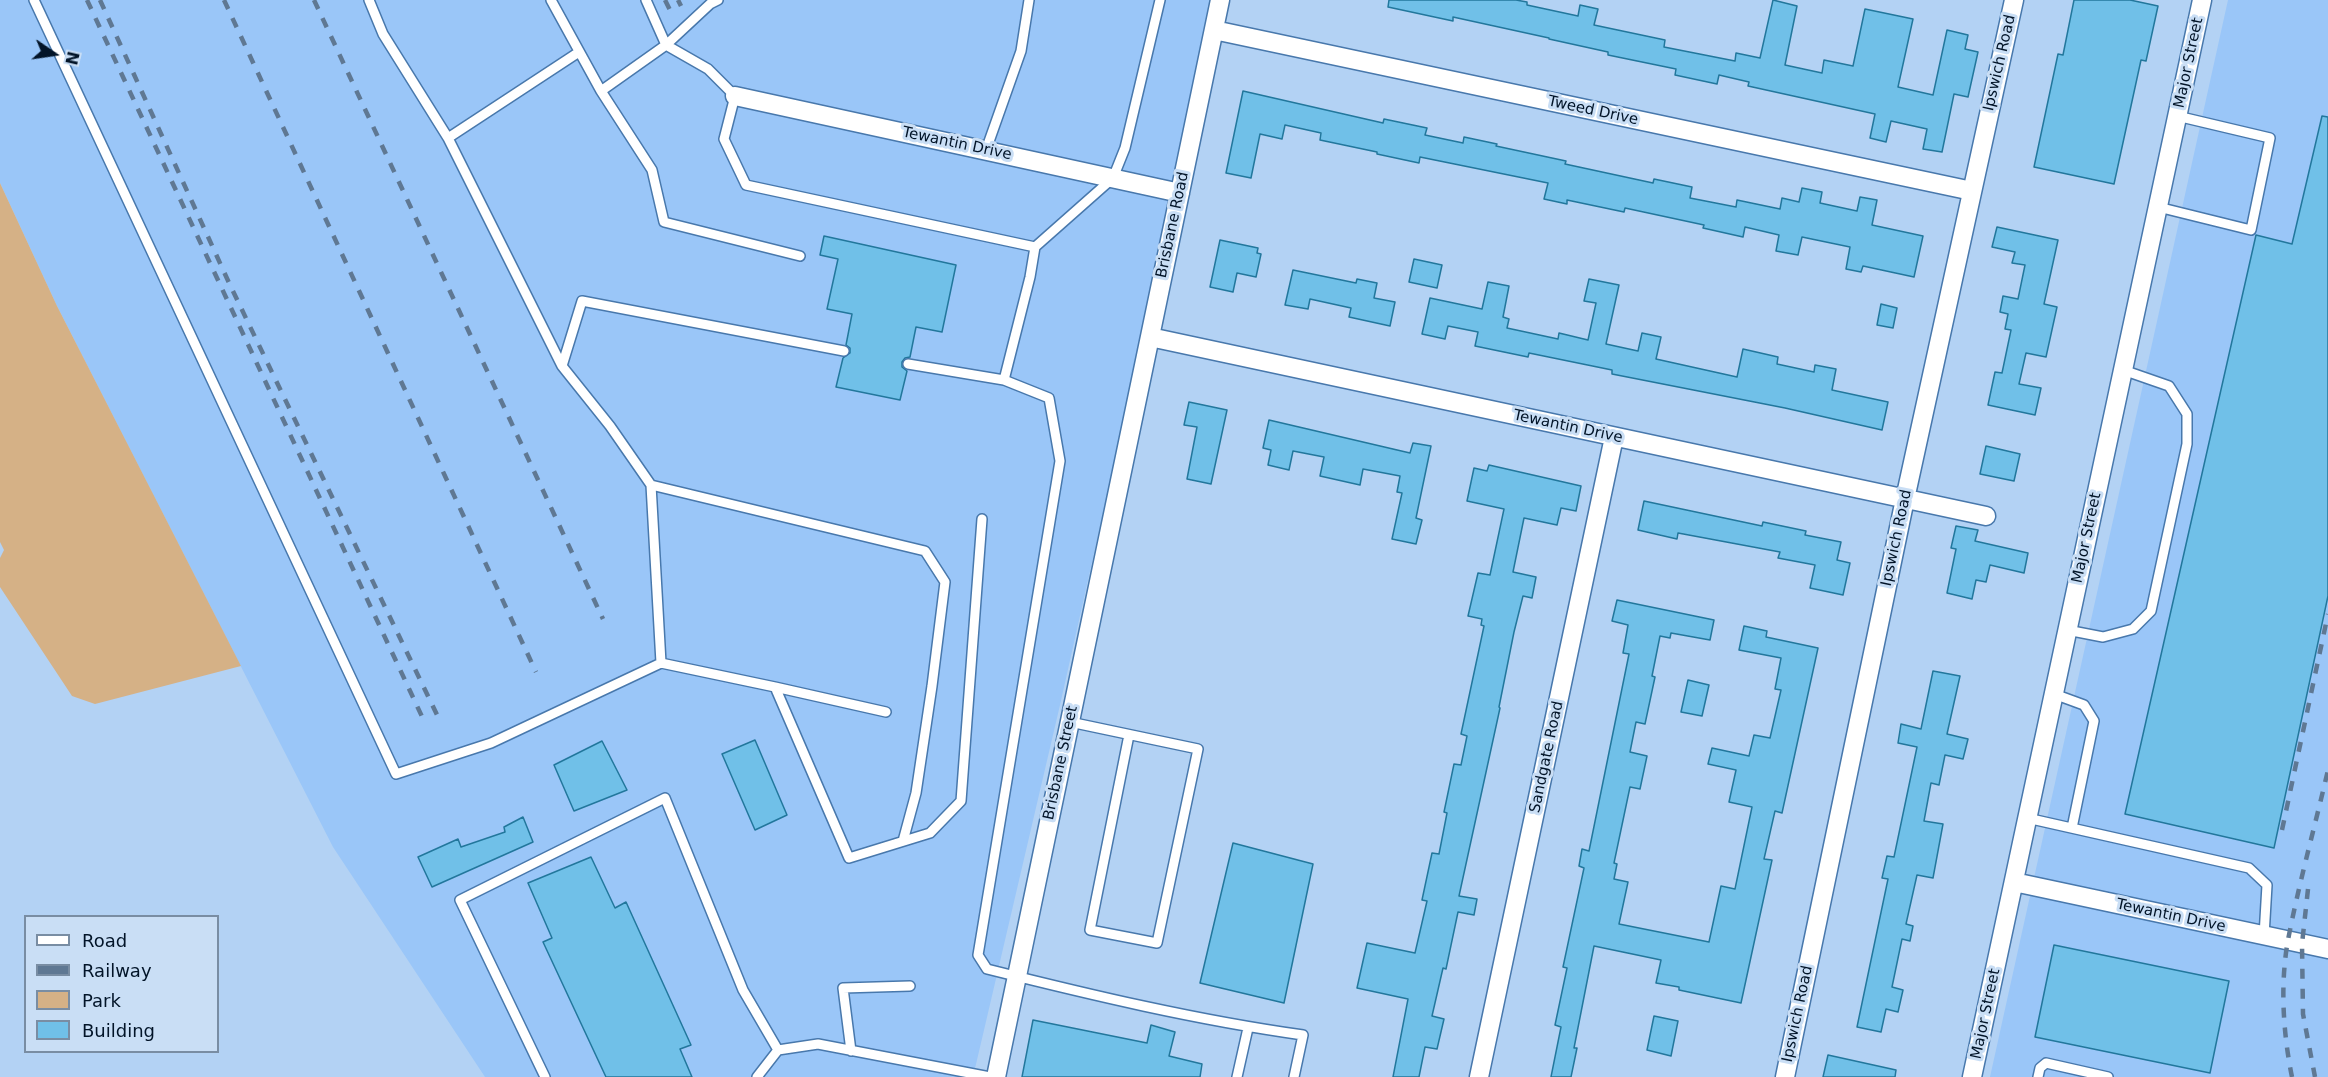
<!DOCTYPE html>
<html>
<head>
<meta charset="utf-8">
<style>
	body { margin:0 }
	#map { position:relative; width:2328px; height:1077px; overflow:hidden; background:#b3d2f4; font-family:"DejaVu Sans",sans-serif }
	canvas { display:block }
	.legend { position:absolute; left:24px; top:915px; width:195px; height:138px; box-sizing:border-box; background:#c9def5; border:2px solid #798da3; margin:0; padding:8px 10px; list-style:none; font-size:18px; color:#021428 }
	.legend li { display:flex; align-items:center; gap:12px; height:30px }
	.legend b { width:30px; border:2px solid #798da3 }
	.north { position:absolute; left:24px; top:24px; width:60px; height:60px; -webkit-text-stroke:4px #c9def5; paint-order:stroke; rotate:103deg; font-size:16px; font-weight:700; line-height:24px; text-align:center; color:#021428 }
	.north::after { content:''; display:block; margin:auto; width:21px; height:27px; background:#021428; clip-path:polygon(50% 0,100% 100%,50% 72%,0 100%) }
</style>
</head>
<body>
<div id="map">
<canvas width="2328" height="1077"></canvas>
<ul class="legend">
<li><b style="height:8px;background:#fff"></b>Road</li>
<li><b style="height:8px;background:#5f7893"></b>Railway</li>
<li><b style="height:16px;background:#d5b186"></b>Park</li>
<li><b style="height:16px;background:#70c0e8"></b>Building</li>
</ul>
<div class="north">N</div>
</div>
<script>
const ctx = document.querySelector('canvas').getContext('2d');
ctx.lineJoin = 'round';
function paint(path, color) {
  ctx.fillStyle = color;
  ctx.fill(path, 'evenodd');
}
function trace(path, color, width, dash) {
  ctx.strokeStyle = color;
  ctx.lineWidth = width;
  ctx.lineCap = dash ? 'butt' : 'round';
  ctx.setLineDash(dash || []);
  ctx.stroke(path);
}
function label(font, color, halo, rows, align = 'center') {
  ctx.font = font + ' "DejaVu Sans",sans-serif';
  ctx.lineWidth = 6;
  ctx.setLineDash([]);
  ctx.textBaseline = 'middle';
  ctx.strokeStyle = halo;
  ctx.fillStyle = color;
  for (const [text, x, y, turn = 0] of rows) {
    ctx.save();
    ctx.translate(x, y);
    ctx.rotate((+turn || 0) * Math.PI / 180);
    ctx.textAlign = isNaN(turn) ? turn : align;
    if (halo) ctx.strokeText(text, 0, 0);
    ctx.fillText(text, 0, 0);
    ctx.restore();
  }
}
paint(new Path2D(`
	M0 0H1218L1060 705 973 1077H485L333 847 57 306 0 183Z
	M2228 0H2328V1077H1990Z`), '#9ac6f8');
paint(new Path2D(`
	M0 183 57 306 241 666 95 704 72 696 0 587V558L4 550 0 542Z`), '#d5b186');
const building = new Path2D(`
	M1389 0H1516L1527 2V5L1578 16 1580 5 1598 9 1594 25 1665 40 1664 47 1735 61 1736 53 1760 58 1773 0 1797 6 1785 65 1822 73 1824 60 1853 66 1865 9 1913 19 1898 87 1933 95 1947 30 1968 35 1965 49 1978 52 1968 97 1954 94 1942 152 1923 149 1927 129 1891 121 1886 142 1870 138 1875 114 1748 86 1749 82 1719 75 1717 84 1675 75 1676 69 1608 55V52L1549 39V38L1453 17V21L1388 7Z
	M2074 0H2130L2158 6 2146 61 2141 60 2114 184 2034 167 2058 54 2063 55Z
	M1243 91 1383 123 1384 119 1427 128 1425 135 1463 143 1464 137 1497 144 1496 146 1566 161 1565 164 1653 183 1654 179 1692 187 1690 198 1736 207 1737 200 1780 209 1782 198 1799 202 1802 188 1822 192 1820 203 1857 211 1860 197 1877 200 1872 225 1923 236 1914 277 1863 266 1861 272 1846 269 1850 247 1802 237 1798 255 1776 251 1779 235 1745 227 1743 237 1703 228 1704 225 1625 208 1624 212 1567 200V204L1544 199 1548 183 1420 157 1419 163 1377 154V152L1320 140 1321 133 1285 125 1282 139 1260 134 1251 178 1226 173Z
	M2322 116 2328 117V596L2274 848 2125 814 2256 235 2292 244Z
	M1997 227 2058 240 2044 304 2057 307 2046 357 2026 353 2019 384 2041 388 2035 415 1988 405 1995 372 2002 373 2011 330 2005 329 2008 314 2000 312 2003 296 2018 299 2025 265 2012 263 2015 252 1992 247Z
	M824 236 956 265 942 332 916 327 910 357 905 358 902 362V367L907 371 900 400 836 387 843 358 850 353V348L846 345 852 314 827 309 838 259 820 255Z
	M1220 240 1258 248 1257 253 1261 254 1256 277 1237 273 1233 292 1210 287Z
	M1414 259 1442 265 1437 288 1409 282Z
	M1293 270 1356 283 1357 279 1377 283 1374 298 1395 302 1390 326 1349 317 1351 308 1310 299 1308 309 1285 305Z
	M1589 279 1619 285 1606 344 1638 351 1642 333 1661 337 1656 359 1737 377 1743 349 1778 357 1777 364 1814 372 1815 365 1836 369 1832 390 1888 402 1882 430 1785 408 1612 374V370L1529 353 1528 357 1475 346 1478 332 1448 326 1445 339 1422 334 1430 298 1482 309 1488 282 1509 286 1503 317 1509 319 1507 328 1558 339 1559 333 1588 340 1596 303 1584 301Z
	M1881 304 1897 308 1893 328 1877 325Z
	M1189 402 1227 410 1211 484 1187 479 1197 427 1184 425Z
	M1269 420 1410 453 1413 443 1431 446 1416 518 1422 520 1416 544 1392 539 1402 493 1397 492 1400 476 1363 469 1360 485 1320 476 1324 457 1293 451 1289 470 1268 465 1271 450 1263 448Z
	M1986 446 2020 454 2014 481 1980 474Z
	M1489 465 1581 486 1576 511 1561 508 1557 525 1524 518 1513 572 1536 577 1532 598 1523 596 1514 632 1499 707 1500 708 1459 896 1477 899 1474 915 1458 912 1446 969 1443 968 1432 1016 1444 1019 1437 1049 1425 1047 1419 1077H1393L1408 999 1357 988 1367 943 1415 953 1427 901 1422 900 1432 853 1439 854 1447 813 1444 812 1454 764 1461 765 1467 736 1461 734 1484 626 1481 625 1482 619 1468 616 1478 573 1490 575 1504 509 1467 501 1474 468 1487 471Z
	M1644 501 1762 526 1763 522 1806 531 1805 535 1841 542 1837 560 1850 563 1843 595 1810 588 1815 565 1778 558 1780 552 1678 533 1677 539 1638 530Z
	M1956 526 1978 530 1975 541 2028 553 2024 573 1990 565 1986 582 1976 580 1972 599 1947 593 1956 549 1951 548Z
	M1617 600 1714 620 1710 640 1671 633 1670 638 1660 636 1652 676 1655 677 1645 724 1636 722 1630 752 1647 756 1640 789 1630 787 1614 863 1617 864 1614 879 1628 882 1619 924 1709 942 1721 886 1735 889 1752 807 1729 802 1736 770 1708 764 1712 748 1749 756 1754 735 1770 738 1781 690 1775 689 1781 658 1739 650 1744 626 1767 631 1766 637 1818 648 1782 813 1775 811 1764 859 1772 860 1741 1003 1679 990V987L1656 983 1661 960 1594 946 1574 1048H1577L1571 1077H1551L1561 1027 1555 1025 1567 968 1563 967 1584 868 1579 866 1582 849 1589 851 1629 654 1623 653 1628 625 1612 621Z
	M1933 671 1960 676 1947 734 1968 739 1963 759 1945 755 1939 785 1931 783 1924 821 1943 824 1933 878 1917 875 1906 924 1913 926 1910 941 1902 939 1892 987 1903 990 1898 1012 1886 1009 1881 1032 1857 1027 1888 879 1882 878 1887 856 1894 857 1917 747 1898 743 1901 724 1921 729Z
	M1688 680 1709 685 1702 716 1681 712Z
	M755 740 787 815 755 830 722 754Z
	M602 741 627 790 574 811 554 765Z
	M523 817 533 842 432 887 418 857 458 839 461 847 505 832 504 827Z
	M1233 843 1313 864 1284 1003 1200 983Z
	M591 857 615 908 626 902 691 1045 680 1049 692 1077H606L543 942 552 938 528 883Z
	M2054 945 2229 981 2210 1073 2035 1037Z
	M1654 1016 1678 1021 1671 1056 1647 1050Z
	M1033 1020 1147 1043 1151 1025 1175 1032 1169 1056 1202 1064 1200 1077H1022Z
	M1828 1055 1896 1070 1895 1077H1823Z`);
paint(building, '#70c0e8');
trace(building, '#22779c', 1.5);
const lane = new Path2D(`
	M34 0 396 774 491 743 661 663 775 687 849 858 930 833 961 801 982 519
	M369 0 383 34 448 138 562 366
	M551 0 601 91
	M646 0 666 45 601 91 652 170 664 222 800 256
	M718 0 710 4 666 45 708 69 735 96 724 139 746 185 1035 247 1113 178 1125 148 1160 0
	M448 138 579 52
	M986 150 1021 51 1029 0
	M2158 207 2251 230 2270 138 2177 116
	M1035 247 1030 277 1004 380 1049 398 1060 461 978 955 987 969C1091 995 1196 1020 1303 1035L1294 1077
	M844 351 582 301 562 366 610 426 651 485 925 551 945 582 932 686 916 793 903 841
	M908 364 1004 380
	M651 485 661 663
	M2067 630 2103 637 2133 629 2151 611 2187 444V414L2169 386 2123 370
	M775 687 886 712
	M2054 694 2084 705 2094 721 2072 828
	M1070 722 1198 749 1157 943 1090 930 1129 735
	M2027 818 2249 868 2267 885 2264 936
	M851 1051 843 988 910 986
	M545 1077 460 900 665 798 743 990 778 1050 818 1044 990 1077
	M757 1077 778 1050
	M1237 1077 1248 1028
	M2038 1077 2040 1068 2046 1063 2108 1077`);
const street = new Path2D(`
	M1214 30 1972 191
	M735 96 1180 193
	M1150 337 1986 516
	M2014 882 2328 949
	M996 1077 1220 0
	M1479 1077 1614 437
	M1785 1077 1905 499 2014 0
	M1972 1077 2202 0`);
trace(lane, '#4878ac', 12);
trace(street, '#4878ac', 21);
trace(lane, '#fff', 9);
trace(street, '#fff', 18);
trace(new Path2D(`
	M87 0 425 723
	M100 0 230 285 440 721
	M224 0 536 672
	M314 0 603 619
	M665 0 672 14
	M678 0 681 6
	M2282 830 2328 614
	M2308 889 2302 944 2303 1014 2315 1077
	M2292 1077C2283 1033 2280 984 2288 940 2299 883 2315 826 2328 770`), '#5f7893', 4.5, [10, 10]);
label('15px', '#021428', '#c9def5', [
	["Ipswich Road",2000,63,-77],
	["Major Street",2189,63,-78],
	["Tweed Drive",1593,111,12],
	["Tewantin Drive",957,144,12],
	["Brisbane Road",1173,225,-78],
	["Tewantin Drive",1568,427,12],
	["Ipswich Road",1897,538,-78],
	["Major Street",2087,538,-78],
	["Sandgate Road",1547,757,-78],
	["Brisbane Street",1061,763,-78],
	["Tewantin Drive",2171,916,12],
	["Ipswich Road",1798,1014,-78],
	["Major Street",1986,1014,-78]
]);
</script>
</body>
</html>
